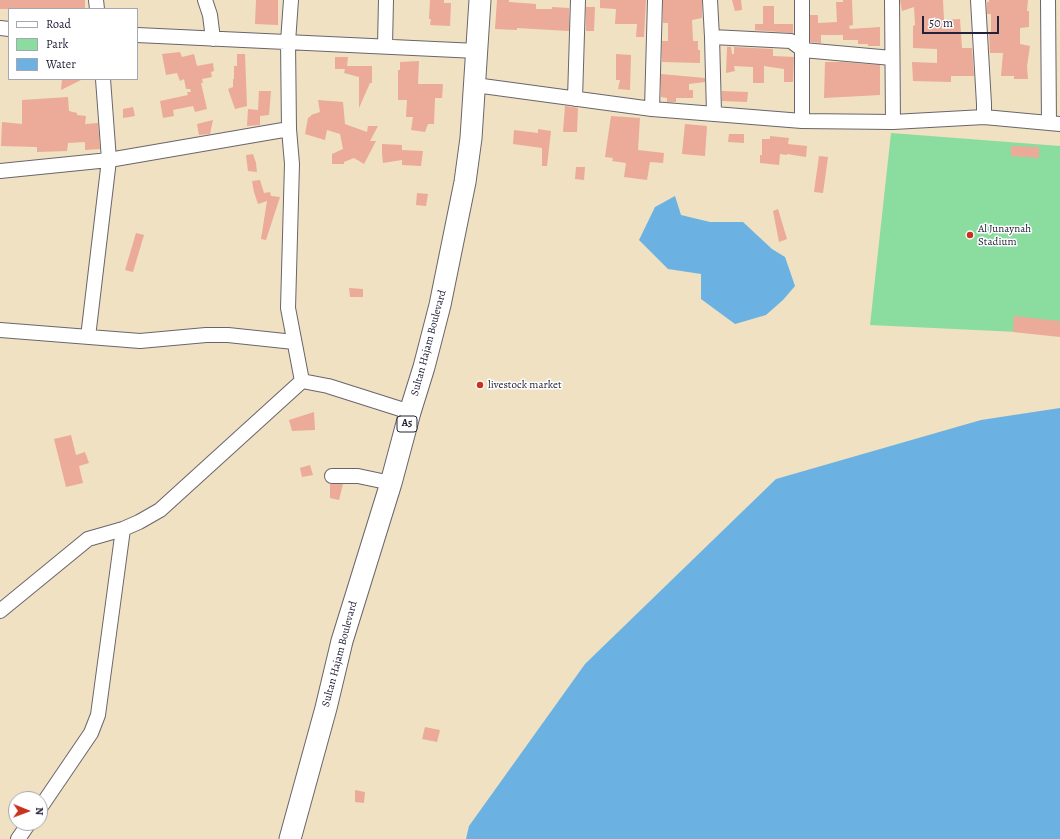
<!DOCTYPE html>
<html>
<head>
<meta charset="utf-8">
<style>
	body { margin:0 }
	#map { position:relative; width:1060px; height:839px; overflow:hidden; background:#efe1c2; font-family:Alegreya,serif }
	canvas { display:block }
	.legend { position:absolute; left:8px; top:8px; width:130px; height:72px; box-sizing:border-box; background:#fff; border:1px solid #a7a7b1; margin:0; padding:5px 7px; list-style:none; font-size:12px; color:#22223b }
	.legend li { display:flex; align-items:center; gap:8px; height:20px }
	.legend b { width:20px; border:1px solid #a7a7b1 }
	.north { position:absolute; left:8px; top:791px; width:40px; height:40px; box-sizing:border-box; background:#fff; border:1px solid #a7a7b1; border-radius:50%; rotate:91deg; font-size:11px; font-weight:700; line-height:16px; text-align:center; color:#22223b }
	.north::after { content:''; display:block; margin:auto; width:14px; height:18px; background:#c8321e; clip-path:polygon(50% 0,100% 100%,50% 72%,0 100%) }
	.scale { position:absolute; left:922px; top:16px; width:77px; height:18px; box-sizing:border-box; border:2px solid #22223b; border-top:0; padding-left:5px; font-size:12px; line-height:14px; white-space:nowrap; color:#22223b; -webkit-text-stroke:3px #fff; paint-order:stroke }
</style>
</head>
<body>
<div id="map">
<canvas width="1060" height="839"></canvas>
<ul class="legend">
<li><b style="height:5px;background:#fff"></b>Road</li>
<li><b style="height:11px;background:#8add9f"></b>Park</li>
<li><b style="height:11px;background:#6bb2e2"></b>Water</li>
</ul>
<div class="north">N</div>
<div class="scale">50 m</div>
</div>
<script>
const ctx = document.querySelector('canvas').getContext('2d');
ctx.lineJoin = 'round';
function paint(path, color) {
  ctx.fillStyle = color;
  ctx.fill(path, 'evenodd');
}
function trace(path, color, width, dash) {
  ctx.strokeStyle = color;
  ctx.lineWidth = width;
  ctx.lineCap = dash ? 'butt' : 'round';
  ctx.setLineDash(dash || []);
  ctx.stroke(path);
}
function label(font, color, halo, rows, align = 'center') {
  ctx.font = font + ' Alegreya,serif';
  ctx.lineWidth = 3;
  ctx.setLineDash([]);
  ctx.textBaseline = 'middle';
  ctx.strokeStyle = halo;
  ctx.fillStyle = color;
  for (const [text, x, y, turn = 0] of rows) {
    ctx.save();
    ctx.translate(x, y);
    ctx.rotate((+turn || 0) * Math.PI / 180);
    ctx.textAlign = isNaN(turn) ? turn : align;
    if (halo) ctx.strokeText(text, 0, 0);
    ctx.fillText(text, 0, 0);
    ctx.restore();
  }
}
paint(new Path2D(`
	M891 133 1060 146V334L870 325Z`), '#8add9f');
paint(new Path2D(`
	M675 196 681 215 710 222H743L772 249 785 257 795 286 783 300 766 315 735 324 701 299V274L668 269 639 240 655 207Z
	M1060 408V839H466L469 826 585 664 776 479 981 420Z`), '#6bb2e2');
paint(new Path2D(`
	M0 0H85V9H0Z
	M256 0H278V25L255 24Z
	M430 0H444V3H451L450 26 430 25 431 19H429Z
	M497 0H509V2L536 4V9H552V7L569 8V31L517 28V30L495 29Z
	M600 0H646L644 37H636L637 24H615L616 9 600 8Z
	M663 0H702V18L692 20 693 41H698V50H700V63L662 62V41H668V23H663Z
	M732 0H741L742 10 735 11Z
	M843 0H852L853 25 849 26 850 29 880 27V46H868V44H858V40H843V35H821V43L810 42V15H818V23L837 22 836 2H843Z
	M900 0H943L944 20 960 19 962 48H972L974 76H951V82L913 81 912 62 937 63V49L913 48V26L915 25 914 7 902 11Z
	M989 0H1028L1027 11H1029V27L1020 28V44L1030 46 1027 66 1028 79H1014V76H1001L1003 53H990L989 32H991V14H987V2H989Z
	M763 6H774V24H793V33L752 30H755V24H763Z
	M586 7H595L594 31H586Z
	M727 47H731L732 54H734V47L773 49V56L794 57 793 82H784V69L764 66V83H753V67L734 66 735 71 726 73Z
	M180 52 182 57 194 54 197 66 213 63 214 71 211 72 212 77 202 79 203 83H201L207 109 195 112 193 106 173 110 174 116 163 118 160 101 188 95 187 92H191L190 89H186L184 79 180 81 177 73 166 75 162 54Z
	M237 54H245L247 106 235 109 228 89 233 87V79H234V66H237Z
	M616 54 631 55 630 90 618 89 620 80H616Z
	M335 57H348L347 66H372V83H370L359 108V77L344 73 345 69H335Z
	M419 61 418 84H443L442 98H435L434 124H428L425 132 411 130 413 117H406L407 100H398V70H400V62Z
	M825 62H842L880 65V95L824 98Z
	M661 74 705 78V82L689 84V90H693V98H676V102H667V98L661 97Z
	M62 79H83L61 90Z
	M259 91H271L269 115 260 116V125L247 126 248 109 258 110Z
	M722 91 748 92 747 102 722 101Z
	M68 97 69 111 77 113V115L86 116 85 124 98 123 100 149 85 150V142L68 143 67 151 37 152V147L1 146 2 122 22 124V100Z
	M318 100 343 102 345 124 367 132 368 126H378L370 141H376L364 164 354 158 344 162V164H332V154L343 149 340 134 327 130 325 140 305 134 308 118 311 116V115L320 112Z
	M565 106 578 108 577 132H563Z
	M133 107 135 116 123 118V109Z
	M611 116 640 118 638 150 664 153 663 163 650 162 647 180 624 177 626 163 612 161 613 158 605 157Z
	M213 120 210 134 199 135 197 124Z
	M685 124 707 126 705 156 682 154Z
	M538 129 551 131 547 166H542V148L513 144 514 130 538 133Z
	M729 134H744V143L728 142Z
	M770 136 789 138 788 144 807 146 806 157 787 154V155L780 154 779 165 760 163V155H762V139H770Z
	M382 144 402 145V150L423 151 421 166 402 165V160L383 163 382 153Z
	M1011 146 1039 147V158L1011 156Z
	M253 154 256 163 257 172 248 171 246 155Z
	M819 156 828 157 823 193 814 192Z
	M576 167H585L584 180 575 179Z
	M260 180 264 193 270 192 271 196 280 197 266 240 261 239 267 201 258 204 254 192 252 181Z
	M417 193 428 194 426 206 416 205Z
	M778 209 787 239 779 242 773 211Z
	M136 233 144 235 133 272 125 270Z
	M349 288 363 289V297H350Z
	M1014 316 1060 321V337L1013 332Z
	M314 412 315 430 292 431 289 420Z
	M71 435 76 455 85 452 89 463 79 466 83 483 66 487 54 439Z
	M310 465 313 475 302 477 300 468Z
	M330 484H343L339 500 330 498Z
	M425 727 440 730 437 742 422 739Z
	M355 790 365 792 364 803 355 802Z`), '#ecaa99');
const minor = new Path2D(`
	M96 0 97 9
	M205 0 210 15 213 39
	M291 0 288 42 289 129 292 164 288 308 302 381 328 386 410 412
	M710 0 712 37 714 113
	M892 0 893 122
	M978 0 984 104V117
	M1048 0 1049 123
	M0 28 9 29
	M137 35 477 51
	M712 37 791 41 803 50 892 58
	M385 45 386 0
	M475 85 652 109 802 121 893 122 984 117 1060 124
	M575 99 578 0
	M652 109 655 0
	M802 121V0
	M0 171 109 160 289 129
	M0 330 140 341 206 335H228L294 342
	M88 337 109 160 103 79
	M332 476H358L391 483
	M0 611 88 539 123 529 139 522 160 510 302 381
	M40 808 91 733 98 715 123 529
	M18 839 29 823`);
const highway = new Path2D(`
	M290 839 326 708 342 641 391 483 410 412 424 367 440 305 465 182 471 138 480 0`);
trace(minor, '#6a656a', 16);
trace(highway, '#6a656a', 23);
trace(minor, '#fff', 14);
trace(highway, '#fff', 21);
for (const [x, y, r, color] of [
	[970,235,4,"#c8321e"],
	[480,385,4,"#c8321e"]
]) {
  const dot = new Path2D();
  dot.arc(x, y, r, 0, 2 * Math.PI);
  ctx.fillStyle = color;
  ctx.fill(dot);
  trace(dot, '#fff', 1.5);
}
for (const [x, y, w] of [
	[407,424,20]
]) {
  const box = new Path2D();
  box.roundRect(x - w / 2, y - 8, w, 16, 3);
  ctx.fillStyle = '#fff';
  ctx.fill(box);
  trace(box, '#22223b', 1);
}
label('bold 10px', '#22223b', null, [
	["A5",407,424]
]);
label('11px', '#22223b', '#fff', [
	["Al Junaynah",978,229],
	["Stadium",978,242],
	["livestock market",488,385]
], 'left');
label('11px', '#22223b', '#fff', [
	["Sultan Hajam Boulevard",429,343,-75],
	["Sultan Hajam Boulevard",340,654,-75]
]);
</script>
</body>
</html>
